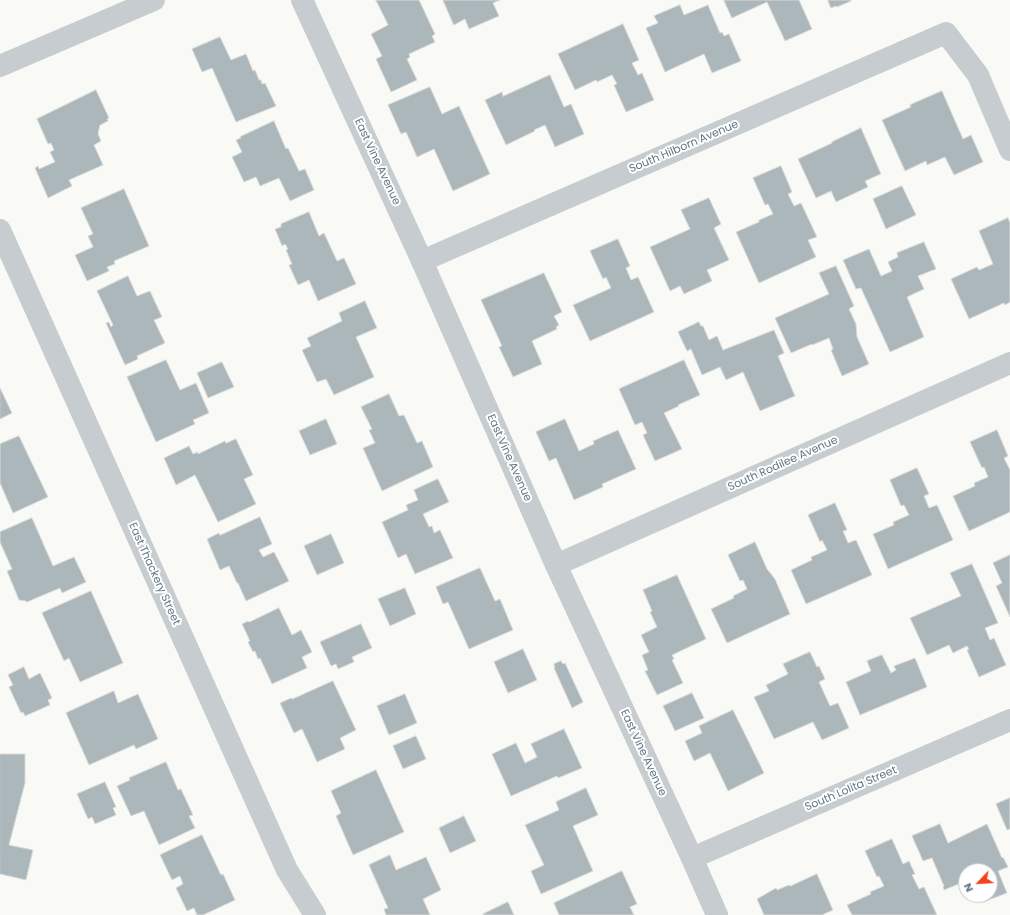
<!DOCTYPE html>
<html>
<head>
<meta charset="utf-8">
<style>
	body { margin:0 }
	#map { position:relative; width:1010px; height:915px; overflow:hidden; background:#f9f9f6; font-family:Poppins,sans-serif }
	canvas { display:block }
	.north { position:absolute; left:958px; top:863px; width:40px; height:40px; box-sizing:border-box; background:#fff; border:1px solid #c0c9ce; border-radius:50%; rotate:245deg; font-size:11px; font-weight:700; line-height:16px; text-align:center; color:#617784 }
	.north::after { content:''; display:block; margin:auto; width:14px; height:18px; background:#f4411b; clip-path:polygon(50% 0,100% 100%,50% 72%,0 100%) }
</style>
</head>
<body>
<div id="map">
<canvas width="1010" height="915"></canvas>
<div class="north">N</div>
</div>
<script>
const ctx = document.querySelector('canvas').getContext('2d');
ctx.lineJoin = 'round';
function paint(path, color) {
  ctx.fillStyle = color;
  ctx.fill(path, 'evenodd');
}
function trace(path, color, width, dash) {
  ctx.strokeStyle = color;
  ctx.lineWidth = width;
  ctx.lineCap = dash ? 'butt' : 'round';
  ctx.setLineDash(dash || []);
  ctx.stroke(path);
}
function label(font, color, halo, rows, align = 'center') {
  ctx.font = font + ' Poppins,sans-serif';
  ctx.lineWidth = 4;
  ctx.setLineDash([]);
  ctx.textBaseline = 'middle';
  ctx.strokeStyle = halo;
  ctx.fillStyle = color;
  for (const [text, x, y, turn = 0] of rows) {
    ctx.save();
    ctx.translate(x, y);
    ctx.rotate((+turn || 0) * Math.PI / 180);
    ctx.textAlign = isNaN(turn) ? turn : align;
    if (halo) ctx.strokeText(text, 0, 0);
    ctx.fillText(text, 0, 0);
    ctx.restore();
  }
}
const building = new Path2D(`
	M376 0H419L435 34 432 36 435 42 409 54 410 57 407 59 417 80 391 92 376 59 382 56 371 34 388 25Z
	M443 0H500L493 3 499 16 469 29 465 19 454 25Z
	M724 0H799L812 29 785 41 767 2 732 18Z
	M828 0H851V1L837 7 836 6 831 8Z
	M680 5 684 15 708 5 720 33 722 32 724 36 729 34 741 61 712 73 704 54 665 72 646 28 658 23 654 16Z
	M623 24 639 60 632 63 638 75 642 73 654 100 626 112 614 85 617 84 612 75 597 82 596 80 575 90 558 54Z
	M220 37 231 60 246 54 253 71 255 70 259 80H261L262 84 265 83 276 106 236 122 212 68 202 72 192 49Z
	M550 75 564 107 571 104 584 134 555 147 545 125 534 130 535 131 506 145 485 100 502 92 503 96Z
	M430 87 442 114 459 106 490 174 453 191 434 149 417 157 406 132 401 134 388 105Z
	M96 90 109 118 107 119 108 121 100 125 98 134 101 141 94 145 103 165 69 180 72 186 48 198 35 168 38 166 39 169 55 162 50 152 54 150 51 143 48 144 37 119Z
	M942 91 963 139 971 135 983 162 954 175 945 157 927 165 926 161 905 171 882 120 911 107 910 105Z
	M274 121 286 149 288 148 299 171 305 169 314 190 290 201 279 178 260 186 256 177 244 182 232 157 242 152 236 140 241 138 240 137Z
	M861 128 881 174 865 181 868 187 836 202 831 191 816 198 798 159 832 143V142Z
	M781 166 792 192 788 194 794 206 801 203 817 237 808 240 816 257 759 283 736 232 759 222V220L773 214 768 204 765 205 753 178Z
	M902 186 916 215 886 229 873 199Z
	M124 189 149 246 114 261 115 264 107 267 109 271 87 281 75 255 93 247 88 236 93 234 81 208Z
	M709 198 721 224 714 228 729 260 707 270 712 281 684 294 680 286 670 291 650 247 690 229 681 210Z
	M309 212 319 236 324 233 337 261 344 258 356 284 318 301 309 280 298 285 289 265 292 264 286 250 288 249 285 244 282 246 275 229 281 227V224Z
	M1008 218 1010 223V302L1005 305 1004 303 969 319 951 279 977 267 979 270 993 264 979 231Z
	M618 239 630 266 626 268 631 280 638 277 654 312 590 341 573 305 611 288 606 277 603 279 590 251Z
	M924 242 936 269 918 276 924 289 907 297 924 337 890 352 861 288 856 289 843 260 869 249 881 276 892 271 888 262 898 257 897 253Z
	M836 266 854 306 849 309 856 324 857 337 869 364 842 376 831 350 833 349 829 338 812 345V344L791 353 775 318 829 294 819 273Z
	M544 273 562 312 554 316 559 325 556 327 557 329 532 341 542 364 513 377 499 347 502 346 481 300Z
	M128 276 137 296 150 291 162 317 154 320 165 343 137 356 138 359 125 365 106 323 109 322 111 327 113 325 97 291Z
	M365 301 377 328 356 337 374 377 334 395 326 379 317 382 302 350 311 346 307 338 342 321 339 313Z
	M699 322 701 326H703L709 340 717 336 723 350 774 330 784 353 778 356 795 396 760 411 743 372 726 380 720 367 702 375 691 349 687 351 678 332Z
	M166 360 180 390 196 383 209 413 193 420 195 424 156 442 127 377Z
	M684 360 700 395 678 405 679 406 664 413 682 449 655 461 643 435 647 433 642 422 635 425 619 389Z
	M222 362 234 387 208 398 197 373Z
	M0 388 12 413 0 419Z
	M389 394 399 416 404 415 417 443 422 441 433 467 382 491 363 448 375 443 369 430 372 429 361 407Z
	M326 419 337 444 310 455 299 431Z
	M565 419 579 451 594 444 593 441 618 430 636 469 602 484 603 487 574 500 556 458 549 461 536 432Z
	M997 430 1008 456 1004 458 1010 470V512L969 531 953 496 975 486 974 483 988 477 984 467 982 468 970 442Z
	M19 436 48 497 13 513 0 483V444Z
	M236 439 253 475 244 479 256 504 218 522 195 475 176 485 164 458 189 446 193 454 198 452V454L225 441 226 443Z
	M917 468 929 494 924 496 929 508 937 505 953 540 888 569 873 534 894 525 893 522 909 515 904 505 901 506 890 480Z
	M438 479 449 502 423 514 429 527 432 526 434 533 440 530 453 558 415 574 406 554 398 558 382 522 408 510 406 505 418 500 414 490Z
	M835 503 847 530 843 531 848 543 856 540 872 575 806 604 791 570 812 560 811 557 827 550 822 540 820 542 808 515Z
	M260 517 272 544 259 550 263 557 274 552 289 581 246 601 238 583H237L229 566 220 570 207 539 219 533 220 535Z
	M32 518 53 566 74 557 86 582 62 593 60 588 27 602 26 601 19 600 7 571 12 569 0 542V532Z
	M331 534 344 563 317 575 304 546Z
	M755 542 767 569 775 579 790 614 727 643 711 609 734 598 733 596 747 589 743 580 740 581 728 555Z
	M1010 555V617L996 586 1002 583 993 563Z
	M972 564 998 623 985 628 990 640 994 638 1006 665 979 677 967 650 969 649 967 646 953 653 949 645 927 655 910 618 961 596 950 573Z
	M480 568 495 601 500 599 513 630 469 649 448 602 443 604 436 587Z
	M677 575 706 639 672 655 674 659 672 660 683 683 657 695 645 671 648 670 642 655 649 652 641 635 657 627 650 612 652 611 643 590Z
	M405 588 416 614 390 626 378 599Z
	M91 591 123 663 80 682 69 658 64 661 42 613Z
	M279 608 292 635 301 630 312 652 302 657 307 668 272 684 260 658 258 659 255 651 253 652 248 642 250 641 242 624 248 621 249 622Z
	M361 624 372 648 352 657 354 662 338 669 336 664 331 666 320 642Z
	M523 649 537 680 508 693 494 662Z
	M810 652 817 667 819 666 825 679 819 682 830 706 838 703 849 728 822 740 813 722 774 739 754 697 769 691 766 685 788 674 783 664Z
	M882 655 891 673 896 670 894 666 915 658 927 687 860 715 846 682 871 671 867 661Z
	M561 661 563 664 565 663 583 702 572 708 554 668H555L554 664Z
	M24 667 29 679 40 673 52 698 48 700 50 705 25 716 23 712 21 713 9 687 13 685 8 675Z
	M333 681 356 730 340 738 345 749 317 762 302 729 294 733 280 703 291 698 292 699Z
	M114 691 118 703 138 694 158 739 136 749 134 745 89 765 66 713Z
	M692 693 704 718 675 731 663 706Z
	M405 694 417 723 389 735 377 706Z
	M733 710 764 773 728 791 710 753 694 761 685 741 702 733 699 726Z
	M564 729 582 768 558 778 557 776 511 796 492 754 516 743 525 763 537 757 531 744Z
	M416 736 426 759 403 769 393 746Z
	M0 754H25V783L9 845 33 850 26 880 0 874Z
	M166 762 178 790 181 789 193 815 189 816 195 828 159 845 144 811 131 816 117 786 130 780 129 778Z
	M376 770 404 832 353 855 336 816 341 813 331 791Z
	M105 782 116 807 113 808 116 815 95 824 92 817 88 819 77 794Z
	M586 788 598 815 573 826 593 871 541 894 531 871 544 865 525 825 559 810 556 802Z
	M1010 798V829L1007 830 996 804Z
	M464 816 476 841 450 853 439 828Z
	M940 824 948 843 987 824 1002 858 1003 857 1008 867 998 871 1007 893 983 902 980 895H990V871H966V881L944 890 943 887 944 886 932 858 923 861 912 836Z
	M202 835 221 875 223 874 235 900 203 915H197L194 908 187 911 176 888 183 884 180 876 172 880 160 855Z
	M892 839 903 864 909 861 915 874 912 875 919 889 924 887 937 915H852L847 905 871 894 870 892 884 886 879 876 877 877 865 851Z
	M390 855 396 870 426 857 441 890 423 899 430 915H386L384 909 388 908 369 865Z
	M622 871 637 904 630 907 634 915H559L554 903Z
	M817 874 833 910 822 915H764L757 899 776 888 777 890 789 885 790 886Z
	M508 902 514 915H484L483 914Z`);
paint(building, '#acb7bc');
trace(building, '#dbdbd8', 1);
trace(new Path2D(`
	M0 230 287 870 315 915
	M422 261 946 33 978 75 1010 150
	M556 565 1010 363
	M692 858 1010 720`), '#c6cccf', 22);
trace(new Path2D(`
	M302 0 422 261 556 565 692 858 717 915
	M0 66 154 0`), '#c6cccf', 22);
label('11px', '#617784', '#fff', [
	["South Hilborn Avenue",684,147,-23],
	["East Vine Avenue",377,162,65],
	["East Vine Avenue",509,458,66],
	["South Rodilee Avenue",783,464,-24],
	["East Thackery Street",154,574,66],
	["East Vine Avenue",643,753,65],
	["South Lolita Street",851,789,-23]
]);
</script>
</body>
</html>
